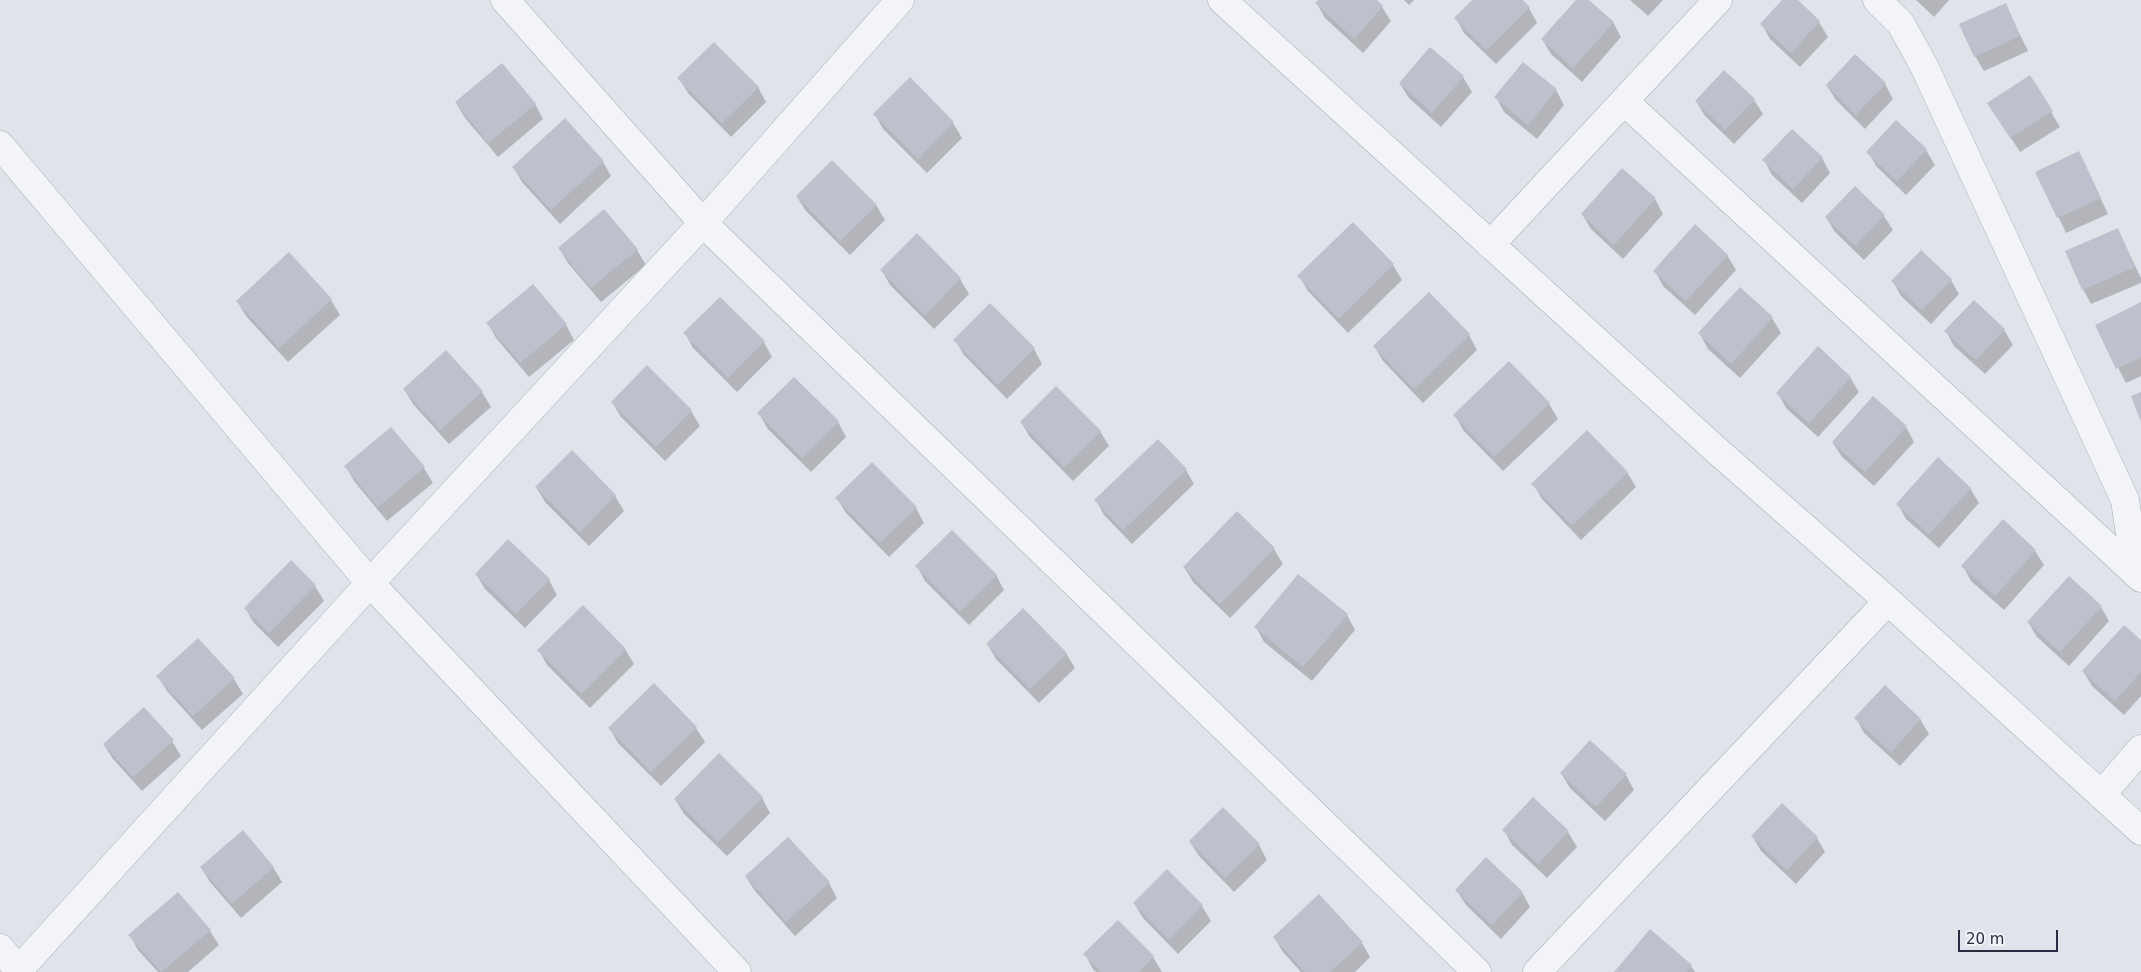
<!DOCTYPE html>
<html>
<head>
<meta charset="utf-8">
<style>
	body { margin:0 }
	#map { position:relative; width:2141px; height:972px; overflow:hidden; background:#e0e3ea; font-family:"DejaVu Sans",sans-serif }
	canvas { display:block }
	.scale { position:absolute; left:1958px; top:930px; width:100px; height:22px; box-sizing:border-box; border:2px solid #282d42; border-top:0; padding-left:6px; font-size:15px; line-height:18px; white-space:nowrap; color:#282d42; -webkit-text-stroke:4px #f0f2f7; paint-order:stroke }
</style>
</head>
<body>
<div id="map">
<canvas width="2141" height="972"></canvas>
<div class="scale">20 m</div>
</div>
<script>
const ctx = document.querySelector('canvas').getContext('2d');
ctx.lineJoin = 'round';
function paint(path, color) {
  ctx.fillStyle = color;
  ctx.fill(path, 'evenodd');
}
function trace(path, color, width, dash) {
  ctx.strokeStyle = color;
  ctx.lineWidth = width;
  ctx.lineCap = dash ? 'butt' : 'round';
  ctx.setLineDash(dash || []);
  ctx.stroke(path);
}
paint(new Path2D(`
	M1320 0H1375L1382 7 1391 21 1363 53 1325 18 1317 4Z
	M1404 0H1414L1409 5Z
	M1474 0H1521L1529 8 1537 23 1496 64 1464 33 1456 18Z
	M1578 0H1587L1613 22 1621 37 1582 82 1551 54 1542 39Z
	M1630 0H1663L1648 16Z
	M1784 0H1796L1819 22 1828 37 1800 67 1770 39 1762 24Z
	M1916 0H1949L1934 17Z
	M2005 4 2028 51 1984 71 1975 56Z
	M1463 77 1472 92 1441 127 1409 98 1400 84Z
	M2030 77 2060 127 2020 152 1998 118Z
	M679 78 758 87 766 102 731 137 688 93Z
	M910 79 953 123 962 138 927 173 883 129 875 114Z
	M1885 84 1893 99 1865 129 1836 100 1827 86Z
	M1556 90 1564 105 1537 139 1504 112 1496 97Z
	M1754 100 1763 114 1734 144 1705 116 1696 101Z
	M456 103 535 104 543 119 498 157 465 118Z
	M1896 122 1926 150 1935 165 1906 195 1877 167 1868 152Z
	M1792 130 1822 158 1830 173 1802 203 1772 175 1764 160Z
	M2079 153 2108 214 2066 233 2037 172Z
	M603 162 611 176 560 224 522 182 514 168Z
	M797 197 876 205 885 220 850 255 806 211Z
	M1655 199 1663 214 1623 259 1591 229 1582 214Z
	M604 211 637 250 646 265 601 302 568 263 559 248Z
	M1884 216 1893 230 1864 260 1835 232 1826 217Z
	M1353 224 1393 265 1402 280 1348 333 1308 291 1299 276Z
	M2118 230 2141 278V283L2091 304 2083 289Z
	M917 235 960 279 969 294 934 329 890 285 882 270Z
	M288 253 331 300 340 315 288 362 246 316 237 301Z
	M1727 255 1736 270 1695 315 1663 286 1655 271Z
	M1951 280 1959 294 1931 324 1901 296 1893 281Z
	M1740 289 1772 318 1781 333 1740 378 1708 349 1700 334Z
	M2141 304V376L2126 383 2096 325Z
	M488 323 566 325 574 340 529 377 496 338Z
	M2004 330 2013 345 1985 374 1954 346 1946 331Z
	M685 333 764 342 772 357 737 392 693 348Z
	M1469 335 1477 350 1423 403 1383 361 1374 346Z
	M955 340 1034 349 1042 364 1007 399 964 355Z
	M446 352 482 392 491 407 449 444 413 404 404 389Z
	M647 367 691 411 700 426 665 461 621 417 612 402Z
	M1850 377 1859 392 1818 437 1786 408 1778 393Z
	M1549 404 1558 419 1503 471 1463 430 1455 415Z
	M759 413 838 422 846 437 811 472 767 428Z
	M1021 422 1100 431 1109 446 1073 481 1030 437Z
	M1906 427 1914 442 1874 486 1842 457 1833 443Z
	M391 429 424 468 433 483 387 521 354 481 346 466Z
	M1186 470 1194 484 1132 544 1104 515 1096 500Z
	M1627 472 1636 487 1581 540 1542 499 1533 484Z
	M536 487 615 496 624 511 589 546 545 502Z
	M1970 488 1979 503 1939 548 1906 519 1898 504Z
	M837 498 916 508 924 523 889 557 846 513Z
	M1237 513 1274 549 1283 564 1230 618 1193 582 1184 567Z
	M2035 551 2044 565 2004 610 1971 581 1963 566Z
	M291 562 315 586 324 601 278 647 254 623 245 608Z
	M917 566 996 575 1004 590 969 625 925 581Z
	M476 574 549 580 557 595 525 628 485 589Z
	M2101 607 2109 621 2069 666 2037 637 2028 622Z
	M1347 615 1355 630 1312 681 1264 642 1256 627Z
	M198 640 234 679 243 694 202 730 167 691 158 676Z
	M2141 642V696L2124 715 2092 686 2083 671Z
	M988 645 1066 653 1075 668 1039 703 996 659Z
	M625 649 634 664 590 708 547 665 539 650Z
	M1856 718 1920 719 1929 734 1900 766 1864 733Z
	M696 728 705 742 661 786 618 743 610 729Z
	M172 741 181 756 142 791 113 759 104 745Z
	M1561 773 1626 775 1634 790 1605 821 1570 788Z
	M762 798 770 813 727 856 684 814 675 799Z
	M1533 799 1568 832 1577 847 1547 878 1512 845 1504 830Z
	M1752 836 1817 838 1825 852 1796 884 1761 851Z
	M1190 842 1259 845 1267 860 1234 892 1199 856Z
	M201 867H273L282 882 241 918 210 882Z
	M1167 870 1202 906 1211 921 1178 954 1143 918 1134 903Z
	M746 877 829 883 837 898 795 936 755 891Z
	M1457 891 1522 892 1530 907 1501 939 1466 905Z
	M1118 921 1153 957 1162 972H1096L1093 969 1085 954Z
	M210 931 219 945 188 972H158L138 950 130 935Z
	M1650 931 1691 966 1695 972H1615Z
	M1274 937 1362 943 1370 957 1355 972H1301L1283 952Z`), '#0003');
paint(new Path2D(`
	M1318 0H1377L1383 6 1354 39 1315 3Z
	M1472 0H1523L1530 7 1487 50 1454 18Z
	M1576 0H1589L1614 22 1573 68 1541 39Z
	M1782 0H1798L1820 21 1791 53 1760 24Z
	M2006 3 2020 36 1974 57 1959 24Z
	M714 42 759 87 722 123 677 78Z
	M1430 47 1464 76 1432 113 1399 83Z
	M1855 54 1886 83 1856 115 1826 85Z
	M1523 62 1557 89 1528 125 1494 97Z
	M502 63 536 104 488 143 455 102Z
	M1724 70 1755 99 1725 130 1695 101Z
	M2030 75 2053 111 2010 138 1987 103Z
	M910 77 954 122 918 159 873 114Z
	M565 118 604 161 551 210 512 167Z
	M1896 120 1927 149 1897 181 1866 152Z
	M1792 129 1823 157 1793 189 1762 160Z
	M2079 151 2101 198 2057 218 2035 172Z
	M832 160 877 205 840 241 796 196Z
	M1622 168 1656 198 1614 245 1581 214Z
	M1855 186 1885 215 1855 246 1825 217Z
	M604 209 638 249 591 288 558 248Z
	M1353 222 1394 264 1339 319 1297 276Z
	M1695 224 1728 255 1686 301 1653 271Z
	M2118 228 2135 267 2082 290 2065 251Z
	M917 233 961 278 925 315 880 270Z
	M1921 250 1952 279 1922 310 1891 281Z
	M289 252 332 299 279 348 236 301Z
	M533 284 567 324 520 363 486 323Z
	M1740 287 1773 317 1731 364 1698 333Z
	M1429 292 1470 334 1414 389 1373 346Z
	M720 297 765 341 728 378 683 333Z
	M1974 300 2005 329 1976 360 1944 331Z
	M2141 302V357L2116 369 2095 325Z
	M990 303 1035 348 998 385 953 340Z
	M1818 346 1851 377 1809 423 1776 393Z
	M446 350 483 391 440 430 403 389Z
	M1509 361 1550 403 1494 457 1453 415Z
	M647 365 692 410 656 447 611 402Z
	M794 377 839 421 802 458 757 413Z
	M1056 386 1101 431 1064 467 1020 422Z
	M2141 392V422L2131 396Z
	M1873 396 1907 426 1865 472 1832 442Z
	M391 427 425 467 378 507 344 466Z
	M1587 430 1628 472 1572 526 1531 484Z
	M1158 439 1187 469 1123 530 1094 500Z
	M572 450 616 495 580 532 535 487Z
	M1938 457 1971 488 1929 534 1896 504Z
	M872 462 917 507 880 543 835 498Z
	M1237 511 1275 548 1220 604 1183 567Z
	M2003 519 2036 550 1995 596 1961 566Z
	M952 530 997 575 960 611 915 566Z
	M508 539 550 579 516 614 475 574Z
	M291 560 316 585 269 633 244 608Z
	M1298 574 1348 614 1303 667 1254 627Z
	M2069 576 2102 606 2060 652 2027 622Z
	M583 605 626 649 581 694 537 650Z
	M1023 608 1067 653 1030 689 986 644Z
	M2124 625 2141 640V672L2115 701 2082 671Z
	M198 638 235 678 193 716 156 676Z
	M654 683 697 727 651 772 608 728Z
	M1885 685 1921 719 1891 752 1854 718Z
	M144 707 174 740 133 777 103 744Z
	M1590 740 1627 774 1596 807 1560 773Z
	M719 753 763 797 718 842 674 799Z
	M1533 797 1569 831 1538 864 1502 830Z
	M1782 803 1818 837 1787 870 1751 836Z
	M1223 807 1260 844 1225 878 1189 841Z
	M243 830 274 867 232 904 200 867Z
	M788 837 830 882 786 922 745 876Z
	M1486 857 1523 892 1492 925 1455 890Z
	M1167 869 1203 905 1169 940 1133 903Z
	M178 892 211 930 161 972 128 935Z
	M1319 894 1363 942 1330 972H1305L1273 937Z
	M1118 920 1154 956 1139 972H1101L1083 954Z
	M1650 929 1692 965 1687 972H1614Z`), '#bdc1cd');
const minor = new Path2D(`
	M505 0 703 223 1477 972
	M1222 0 1714 448 1888 601 2141 831
	M1877 0 1901 24 1924 66 2125 500 2136 574
	M1625 102 2141 578
	M0 145 370 583 737 972
	M1490 245 1718 0
	M2101 795 2141 749
	M0 948 20 972
	M17 972 370 583 703 223 900 0
	M1537 972 1888 601`);
trace(minor, '#a9acb8', 29);
trace(minor, '#f3f4f8', 28);
</script>
</body>
</html>
